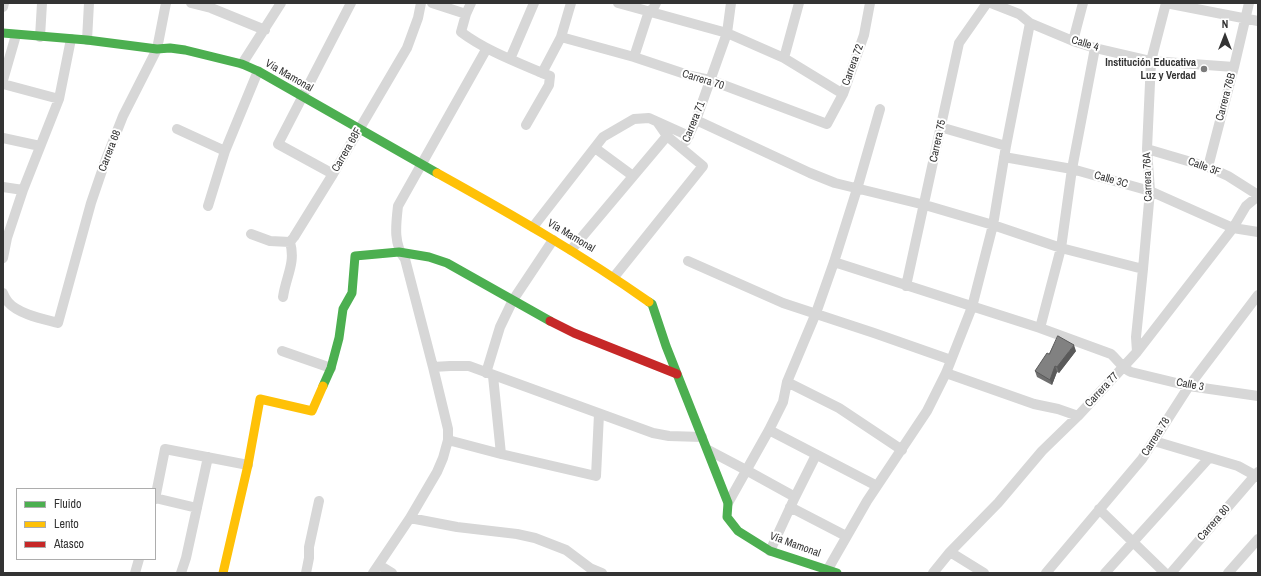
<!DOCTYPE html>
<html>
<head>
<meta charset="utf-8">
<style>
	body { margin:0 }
	#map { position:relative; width:1261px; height:576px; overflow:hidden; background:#fff; font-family:"Archivo Narrow",sans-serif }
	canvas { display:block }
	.frame { position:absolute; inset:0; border:4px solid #333; pointer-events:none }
	.legend { position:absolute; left:16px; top:488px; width:140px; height:72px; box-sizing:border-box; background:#fff; border:1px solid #adadad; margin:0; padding:5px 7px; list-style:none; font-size:12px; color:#333 }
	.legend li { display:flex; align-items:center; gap:8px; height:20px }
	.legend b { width:20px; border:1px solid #adadad }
	.north { position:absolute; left:1205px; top:16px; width:40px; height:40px; -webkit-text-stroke:3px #fff; paint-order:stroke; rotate:0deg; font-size:11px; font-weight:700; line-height:16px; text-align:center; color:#333 }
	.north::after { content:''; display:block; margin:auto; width:14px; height:18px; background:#333; clip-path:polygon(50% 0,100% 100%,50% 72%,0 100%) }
</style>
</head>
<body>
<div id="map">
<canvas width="1261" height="576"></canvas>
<div class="frame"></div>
<ul class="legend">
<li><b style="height:5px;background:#4caf50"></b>Fluido</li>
<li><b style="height:5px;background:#ffc107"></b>Lento</li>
<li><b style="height:5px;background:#c62828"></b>Atasco</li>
</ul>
<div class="north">N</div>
</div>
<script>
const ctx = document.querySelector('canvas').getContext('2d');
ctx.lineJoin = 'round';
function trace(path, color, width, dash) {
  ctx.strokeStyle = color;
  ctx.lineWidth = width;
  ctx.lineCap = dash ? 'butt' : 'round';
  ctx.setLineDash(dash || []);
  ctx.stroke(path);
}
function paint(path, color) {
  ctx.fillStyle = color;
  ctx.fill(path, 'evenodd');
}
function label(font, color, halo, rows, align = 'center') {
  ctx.font = font + ' "Archivo Narrow",sans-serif';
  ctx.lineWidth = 4;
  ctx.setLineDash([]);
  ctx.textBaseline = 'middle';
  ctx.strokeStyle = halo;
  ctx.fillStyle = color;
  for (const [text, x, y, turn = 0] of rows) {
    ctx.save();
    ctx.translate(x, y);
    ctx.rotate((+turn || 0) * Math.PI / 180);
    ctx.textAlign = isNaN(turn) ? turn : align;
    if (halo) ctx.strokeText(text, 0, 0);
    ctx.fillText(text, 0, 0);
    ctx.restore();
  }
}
trace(new Path2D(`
	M191 3 211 8 265 30
	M432 3 466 14
	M471 3 466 14 461 32C485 50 514 61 542 73L550 76 549 85 526 125
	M618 3 727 33 784 58 843 94
	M991 3 1019 14 1030 23 1073 41 1095 48 1151 61 1234 67
	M3 7 4 3
	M40 37 42 3
	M561 37 634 57 691 76 710 80 827 124 843 94 864 35 870 3
	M87 40 89 3
	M1073 41 1083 3
	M634 57 649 11 653 9 656 3
	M784 58 799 3
	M510 59 534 3
	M242 64 281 3
	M542 73 561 37 571 3
	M3 80 16 35
	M3 84 59 99
	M696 120 810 173 835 183 925 205 993 225 1061 248 1143 269
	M940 127 1006 146
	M177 129 225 151
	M3 138 40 146
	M686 141 696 120 727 33 731 3
	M595 148 633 176
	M1147 149 1208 167 1228 176 1258 195
	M1004 157 1072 169 1150 191 1233 228 1258 232
	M1208 167 1234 67 1249 3
	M333 174 278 144 351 3
	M3 187 23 190
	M208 206 225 151 258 71
	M533 227 603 137 634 119 649 118 689 136
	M251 234 270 241 290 242
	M571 250 667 136
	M3 258 7 238 23 190 59 99 71 39
	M688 261 783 303 874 333 951 360
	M834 262 1040 328 1111 354C1118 360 1122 368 1131 372L1189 386 1258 396
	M614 277 703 166 667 136 658 123
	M906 286 959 43 987 3
	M3 293C4 296 6 299 8 302 18 314 43 319 58 323L91 203 106 159 123 116 157 49 166 3
	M283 297C286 276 296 263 290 242L294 237 333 174 407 48 418 18 421 3
	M1040 328 1061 248 1072 169 1095 48
	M282 351 331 368
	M1137 352 1136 337 1143 269 1150 191 1147 149 1151 61 1166 3 1258 21
	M433 367 450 366H469L653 433 669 436 702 437
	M486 373 500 327 513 300 553 240
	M946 373 1034 404 1058 409 1078 416
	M493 376 501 454
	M787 382 839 408 902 450
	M769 430 877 486
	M448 440 501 454 596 476 599 414
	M1154 441 1238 466 1258 477
	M708 450 746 470 795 497
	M155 498 197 508
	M155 499 165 449 248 465
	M728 503 769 430 783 402 787 382 816 313 834 262 857 189 880 109
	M790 507 846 536
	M1099 509 1165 573
	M410 518 457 527 517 534 535 538 566 550 590 568 602 573
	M770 551 795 497 816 455
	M950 552 984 573
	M379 565 392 573
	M828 569 867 501 927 411 946 373 972 307 993 225 1006 146 1030 23
	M135 573 139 559
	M181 573 186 558 208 457
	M306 573 309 558V547L319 501
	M373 573 410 518 437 472 443 458 448 440V429L433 367 405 259C393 244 396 224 398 206L487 48
	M933 573 950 552 998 503 1042 451 1078 416 1137 352 1233 228 1246 206 1258 196
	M1046 573 1142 459 1189 386 1258 295
	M1105 573 1209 458
	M1171 573 1258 472
	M1228 573 1258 539`), '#d7d7d7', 10);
trace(new Path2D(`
	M3 33 87 40 157 49 170 48 185 50 242 64 258 71 437 173
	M649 302 652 304 666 346 728 503 727 517 738 531 770 551 837 573
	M323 386 331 368 339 338 343 309 352 293 355 256 399 252 429 257 447 263 550 321`), '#4caf50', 9);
trace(new Path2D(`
	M437 173C509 213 581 254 649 302
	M223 573 248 465 260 399 312 411 323 386`), '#ffc107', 9);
trace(new Path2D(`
	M550 321 574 333 677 374`), '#c62828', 9);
paint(new Path2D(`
	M1076 351 1059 373 1057 372 1052 385 1037 377 1035 371 1049 354Z`), '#6f6f6f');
paint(new Path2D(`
	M1074 345 1076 351 1059 373 1057 367Z
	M1055 366 1057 372 1052 385 1050 380Z`), '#5a5a5a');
const building = new Path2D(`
	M1058 336 1074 345 1057 367 1055 366 1050 380 1035 371 1047 353 1049 354Z`);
paint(building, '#818181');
trace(building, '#5a5a5a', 1);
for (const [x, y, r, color] of [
	[1204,69,4,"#7a7a7a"]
]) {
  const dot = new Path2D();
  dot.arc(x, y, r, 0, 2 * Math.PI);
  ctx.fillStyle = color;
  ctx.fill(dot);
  trace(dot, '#fff', 1.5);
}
label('11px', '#333', '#fff', [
	["Calle 4",1085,44,17],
	["Carrera 72",853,65,-70],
	["Vía Mamonal",289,76,30],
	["Carrera 70",703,80,17],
	["Carrera 76B",1226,97,-75],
	["Carrera 71",694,122,-68],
	["Carrera 75",938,141,-78],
	["Carrera 68F",347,150,-60],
	["Carrera 68",110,151,-69],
	["Calle 3F",1204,167,20],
	["Carrera 76A",1148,177,-92],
	["Calle 3C",1111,180,16],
	["Vía Mamonal",571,236,31],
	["Calle 3",1190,385,11],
	["Carrera 77",1102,390,-47],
	["Carrera 78",1156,437,-58],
	["Carrera 80",1214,523,-49],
	["Vía Mamonal",795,545,20]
]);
label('bold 11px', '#333', '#fff', [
	["Institución Educativa",1196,63],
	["Luz y Verdad",1196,76]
], 'right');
</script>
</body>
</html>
